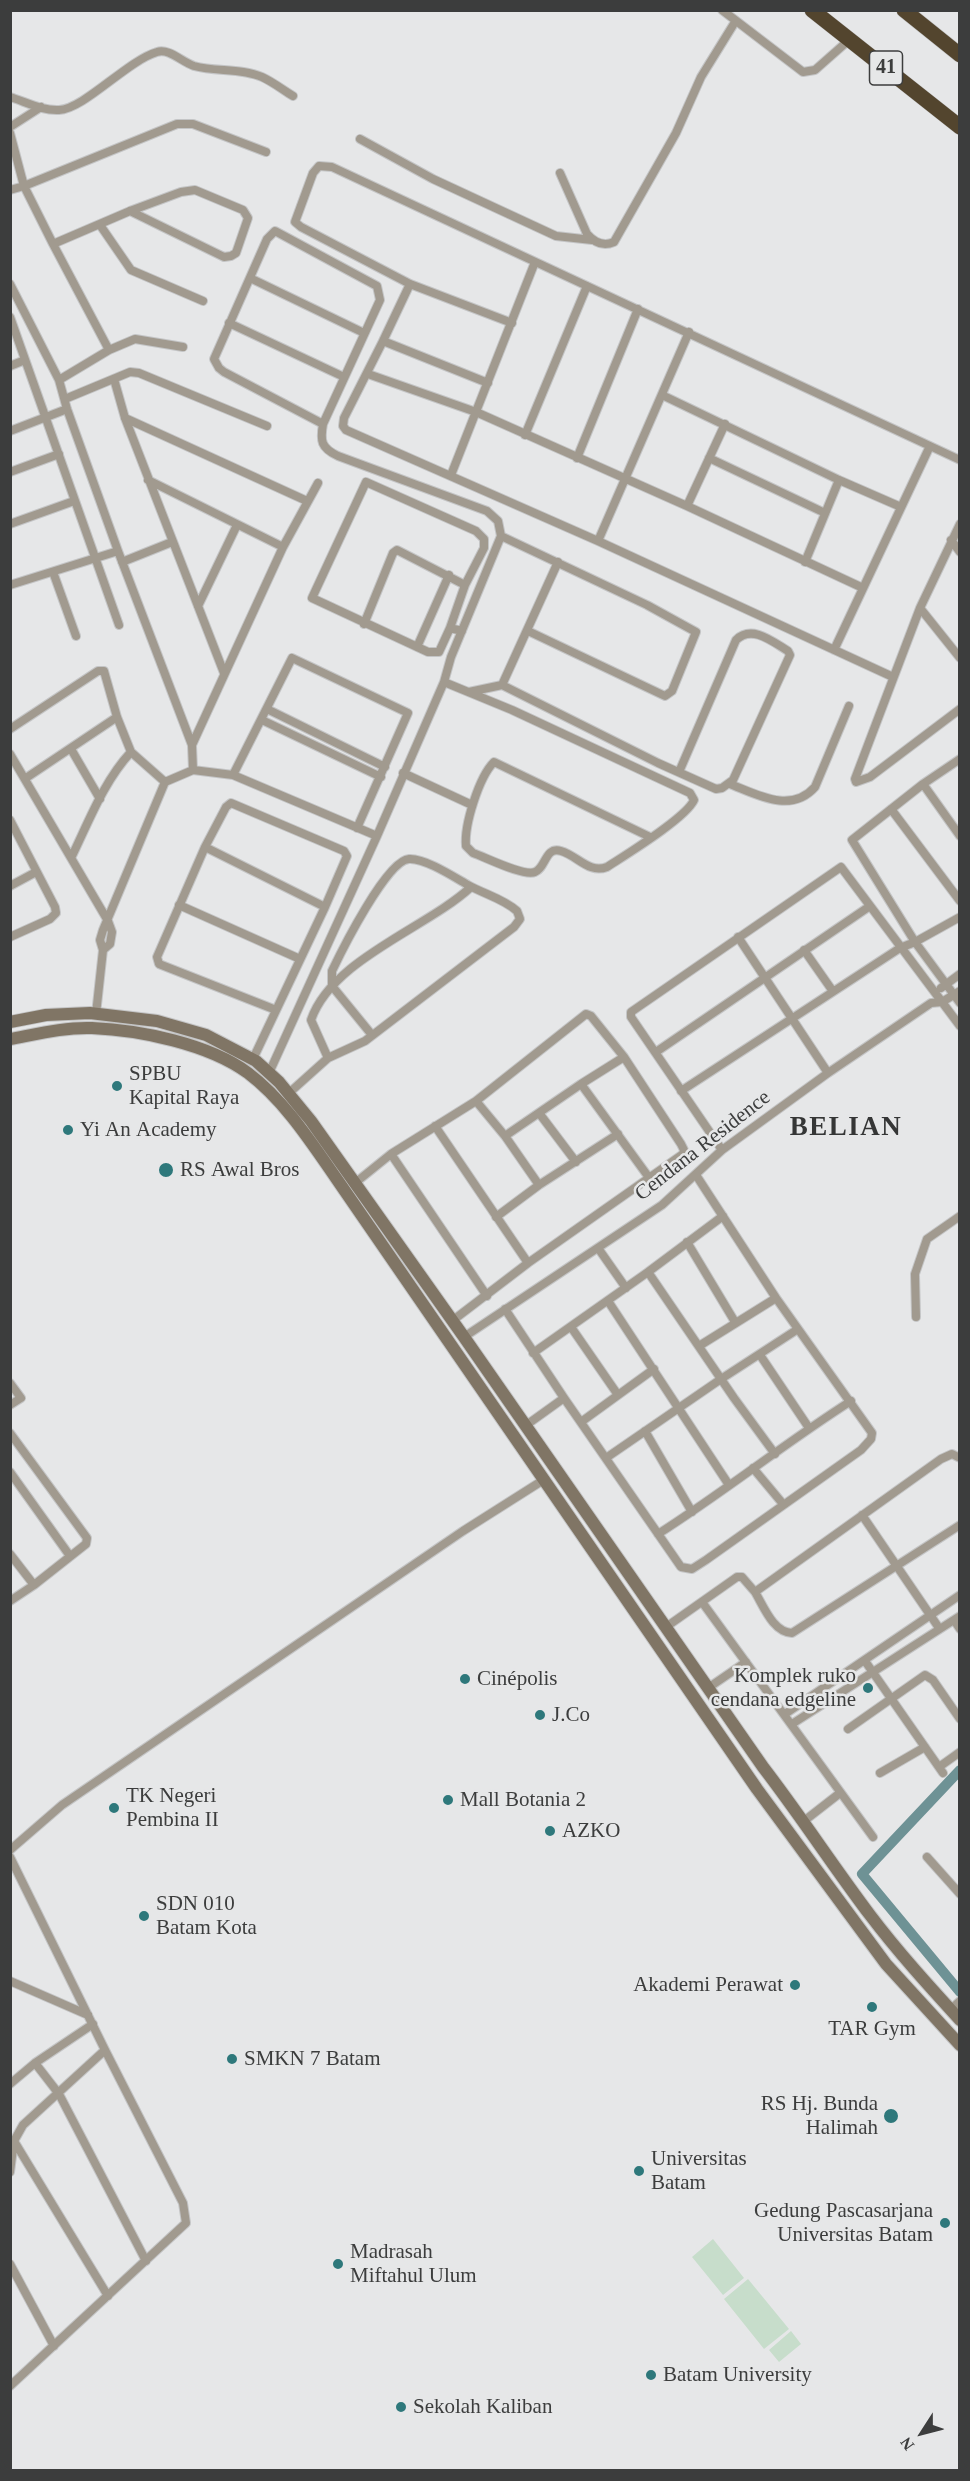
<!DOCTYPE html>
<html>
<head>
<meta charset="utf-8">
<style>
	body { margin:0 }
	#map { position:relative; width:970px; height:2481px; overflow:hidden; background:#e6e7e8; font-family:Georgia,serif }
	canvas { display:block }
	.frame { position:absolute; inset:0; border:12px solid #3c3d3d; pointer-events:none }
	.north { position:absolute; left:892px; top:2403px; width:60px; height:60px; -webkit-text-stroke:4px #e6e7e8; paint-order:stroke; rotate:234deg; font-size:16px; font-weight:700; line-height:24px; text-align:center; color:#3c3d3d }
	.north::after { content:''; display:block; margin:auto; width:21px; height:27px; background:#3c3d3d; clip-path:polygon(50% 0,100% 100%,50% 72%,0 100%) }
</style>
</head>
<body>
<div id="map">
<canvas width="970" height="2481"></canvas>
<div class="frame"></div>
<div class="north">N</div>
</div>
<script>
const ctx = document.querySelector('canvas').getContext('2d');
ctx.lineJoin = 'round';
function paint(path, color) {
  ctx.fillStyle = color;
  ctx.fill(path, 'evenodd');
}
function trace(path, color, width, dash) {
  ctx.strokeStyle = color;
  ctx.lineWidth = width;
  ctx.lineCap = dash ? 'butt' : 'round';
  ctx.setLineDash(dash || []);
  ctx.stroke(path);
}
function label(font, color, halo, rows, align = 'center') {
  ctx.font = font + ' Georgia,serif';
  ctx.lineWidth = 5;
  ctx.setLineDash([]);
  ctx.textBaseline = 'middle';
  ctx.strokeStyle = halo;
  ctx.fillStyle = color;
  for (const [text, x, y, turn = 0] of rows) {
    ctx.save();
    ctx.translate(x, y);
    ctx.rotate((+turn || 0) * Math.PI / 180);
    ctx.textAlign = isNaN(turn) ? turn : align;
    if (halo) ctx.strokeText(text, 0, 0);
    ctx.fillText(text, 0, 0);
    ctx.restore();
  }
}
paint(new Path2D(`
	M713 2239 744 2278 723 2295 692 2257Z
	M748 2279 789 2329 764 2349 724 2299Z
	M791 2331 801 2344 779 2362 769 2350Z`), '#c7ddcb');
trace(new Path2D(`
	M960 1770 862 1874 960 1992`), '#6e9295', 10);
const street = new Path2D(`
	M722 10 803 72 815 70 849 40
	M10 97C26 102 43 111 59 110 84 109 127 61 157 52 169 48 182 62 194 66 216 72 241 68 262 77 273 82 283 90 293 96
	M10 127 41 107
	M10 133 24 186 177 124H193L266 152
	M360 139 433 179 556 236 592 240
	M560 173 587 234C594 242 603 247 614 242L676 133 701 77 735 22
	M10 190 24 186 53 244 109 350 59 380
	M100 225 131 270 203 301
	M53 244 130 211 181 192 195 190 243 210 248 218 236 253 231 256 224 257 130 211
	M250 278 364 333
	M10 284 59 380 67 409 118 551 192 745 193 770 165 782 103 930 100 940 103 950 96 1014
	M410 284 383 341 488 383
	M10 317 119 625
	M229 323 344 377
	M512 323 410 284 301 227 295 222 313 173 319 166 332 167 960 460
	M383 341 344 418 343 426 346 430 598 541 893 677
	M109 350 135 339 183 347
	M10 366 25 360
	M368 374 476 412 687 506 863 588
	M114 379 125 418 224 673
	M662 395 839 480 901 507
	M65 399 130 372 139 373 267 426
	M125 418 307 501
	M10 431 67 409
	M525 435 587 286
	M577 458 638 309
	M709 458 825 513
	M10 472 59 454
	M451 475 535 262
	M148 480 283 547
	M687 506 725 424
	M10 524 74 501
	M960 524 920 608 855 779 856 782 870 777 960 709
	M501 536 647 605 696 632 672 691 665 696 528 631
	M951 540 960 552
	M598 541 689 332
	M122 562 172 542
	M805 562 839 480
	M53 572 76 636
	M10 585 118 551
	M198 606 237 525
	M920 608 960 658
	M364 624 393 553 397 550 465 585
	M450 628 439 652H428L312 598 366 482 476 531 484 539V548L465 585 450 628 462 631
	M417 647 449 575
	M834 650 930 446
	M444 682 512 710 690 793 694 800C686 818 627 854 607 867 589 874 578 856 561 851 545 846 546 868 535 872 524 877 485 857 473 853L466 846C464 825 479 777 494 762L650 837
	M502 685 558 562
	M469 692 502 685 658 763 716 789 722 788 733 780 790 655 788 651C773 642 752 624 736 640L679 772
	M267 709 385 767
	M262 720 381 777
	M10 729 98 671H104L117 717 131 752 165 782
	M192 745 283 547 318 483
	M71 749 100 799
	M10 754 108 921 112 932 110 944 103 950
	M960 759 923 784 852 840 915 942 960 1003
	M193 770 233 775 377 836
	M403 773 472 805
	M233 775 292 658 408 713 357 828
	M26 778 117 717
	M730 784C758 795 791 814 815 787L849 706
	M923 784 960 836
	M891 809 960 901
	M10 820 55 907 56 913 50 919 10 937
	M205 847 325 907
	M72 856C89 821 104 781 131 752
	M10 886 36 872
	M179 905 300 959
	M738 937 828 1073
	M804 950 832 990
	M941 988 960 974
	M656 1052 870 906
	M328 1058 311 1020C332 959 427 928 471 887
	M253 1059 325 907 347 856 344 851 231 803 226 807 205 847 157 957 159 964 276 1010
	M269 1073 377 836 444 682 451 657 501 536 498 521 487 511 338 456C321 448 320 441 323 424L380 300 377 286 275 231 267 239 214 359 219 368 224 372 323 424
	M581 1084 650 1179
	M681 1091 900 948 915 942 960 917
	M289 1093 328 1058 365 1041 514 927 520 919 517 911C504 899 484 894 468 885 454 877 425 858 409 859 387 860 342 950 332 971V986L372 1035
	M476 1101 505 1136 539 1185
	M539 1113 576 1162
	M435 1126 528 1263
	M505 1136 581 1084 624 1057
	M722 1150 631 1017V1012L841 867 960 1026
	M391 1154 487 1296
	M355 1183 391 1154 476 1101 586 1014 591 1016 624 1057 681 1144 684 1150 683 1154 528 1263 452 1321
	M496 1217 539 1185 618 1134
	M687 1242 735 1322
	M598 1248 626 1288
	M648 1272 734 1398 775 1454
	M608 1301 729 1485
	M505 1309 564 1398 681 1567 692 1569 706 1560 861 1450 871 1439 872 1433 776 1298 696 1175
	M916 1317 915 1274 927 1239 960 1216
	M571 1327 618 1395
	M464 1337 662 1205 722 1150 828 1073 931 1003 942 1002 960 991
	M699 1346 776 1298
	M533 1353 648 1272 723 1216
	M760 1355 809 1428
	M10 1383 21 1398 10 1405
	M581 1422 654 1369
	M525 1426 564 1398
	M645 1431 692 1512
	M10 1433 87 1538 86 1544 34 1585 10 1601
	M606 1458 721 1379 798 1329
	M753 1468 783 1504
	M10 1472 70 1556
	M862 1515 939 1628
	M658 1534C724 1492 785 1443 851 1401
	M10 1554 34 1585
	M755 1592C764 1607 773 1632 792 1633L960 1525
	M702 1602 873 1837
	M954 1620 960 1629
	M666 1627 737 1577H742L755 1592 941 1459 952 1454 960 1458
	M865 1661 943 1773
	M708 1688 746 1662
	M785 1714 960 1595
	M792 1724 960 1616
	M848 1729 925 1675 933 1680 960 1719
	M939 1767 960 1752
	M880 1773 925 1747
	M804 1821 840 1793
	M10 1850 62 1805 463 1531 545 1479
	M10 1857 105 2050 183 2203 186 2223 10 2386
	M927 1857 960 1894
	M10 1981 88 2015
	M950 2010 960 2001
	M35 2063 59 2094 146 2261
	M10 2084 35 2063 93 2024
	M14 2141 108 2296
	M10 2172 14 2141 23 2125 105 2050
	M10 2264 54 2346`);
const secondary = new Path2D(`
	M10 1022 46 1015 90 1013 157 1021 206 1035 256 1061 279 1082 311 1121 464 1337 763 1767C800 1815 833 1866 870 1915 898 1952 929 1986 960 2020
	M10 1039C37 1034 65 1027 92 1028 140 1030 209 1044 248 1073 284 1100 311 1142 336 1178L757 1789 886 1964 960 2045`);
const highway = new Path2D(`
	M812 10 960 127
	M904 10 960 55`);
trace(street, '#c4c5c6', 10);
trace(secondary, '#c4c5c6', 14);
trace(highway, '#c4c5c6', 16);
trace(street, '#a19a8f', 8);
trace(secondary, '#807565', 12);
trace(highway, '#53452e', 15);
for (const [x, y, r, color] of [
	[117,1086,6,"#2e787b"],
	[68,1130,6,"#2e787b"],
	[166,1170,8,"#2e787b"],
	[465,1679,6,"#2e787b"],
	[868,1688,6,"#2e787b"],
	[540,1715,6,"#2e787b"],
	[448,1800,6,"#2e787b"],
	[114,1808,6,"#2e787b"],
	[550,1831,6,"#2e787b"],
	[144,1916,6,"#2e787b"],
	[795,1985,6,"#2e787b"],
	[872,2007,6,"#2e787b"],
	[232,2059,6,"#2e787b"],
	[891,2116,8,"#2e787b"],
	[639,2171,6,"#2e787b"],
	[945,2223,6,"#2e787b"],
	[338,2264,6,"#2e787b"],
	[651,2375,6,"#2e787b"],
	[401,2407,6,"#2e787b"]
]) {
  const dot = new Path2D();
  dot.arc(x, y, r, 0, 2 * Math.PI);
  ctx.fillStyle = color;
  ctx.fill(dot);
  trace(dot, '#e6e7e8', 2);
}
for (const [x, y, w] of [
	[886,68,33]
]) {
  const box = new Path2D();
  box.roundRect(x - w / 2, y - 17, w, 34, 4.5);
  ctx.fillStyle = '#e6e7e8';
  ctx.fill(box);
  trace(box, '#3c3d3d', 1.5);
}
label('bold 20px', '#3c3d3d', null, [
	["41",886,68]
]);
label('21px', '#3c3d3d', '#e6e7e8', [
	["SPBU",129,1074],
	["Kapital Raya",129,1098],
	["Yi An Academy",80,1130],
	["RS Awal Bros",180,1170],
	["Komplek ruko",856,1676,"right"],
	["cendana edgeline",856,1700,"right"],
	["Cinépolis",477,1679],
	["J.Co",552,1715],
	["TK Negeri",126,1796],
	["Pembina II",126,1820],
	["Mall Botania 2",460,1800],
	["AZKO",562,1831],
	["SDN 010",156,1904],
	["Batam Kota",156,1928],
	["Akademi Perawat",783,1985,"right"],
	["TAR Gym",872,2029,"center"],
	["SMKN 7 Batam",244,2059],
	["RS Hj. Bunda",878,2104,"right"],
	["Halimah",878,2128,"right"],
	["Universitas",651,2159],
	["Batam",651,2183],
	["Gedung Pascasarjana",933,2211,"right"],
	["Universitas Batam",933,2235,"right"],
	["Madrasah",350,2252],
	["Miftahul Ulum",350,2276],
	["Batam University",663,2375],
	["Sekolah Kaliban",413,2407]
], 'left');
label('21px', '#3c3d3d', '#e6e7e8', [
	["Cendana Residence",703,1146,-38]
]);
ctx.letterSpacing = '1.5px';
label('bold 27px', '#353636', '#e6e7e8', [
	["BELIAN",846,1128]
]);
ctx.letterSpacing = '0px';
</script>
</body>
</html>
